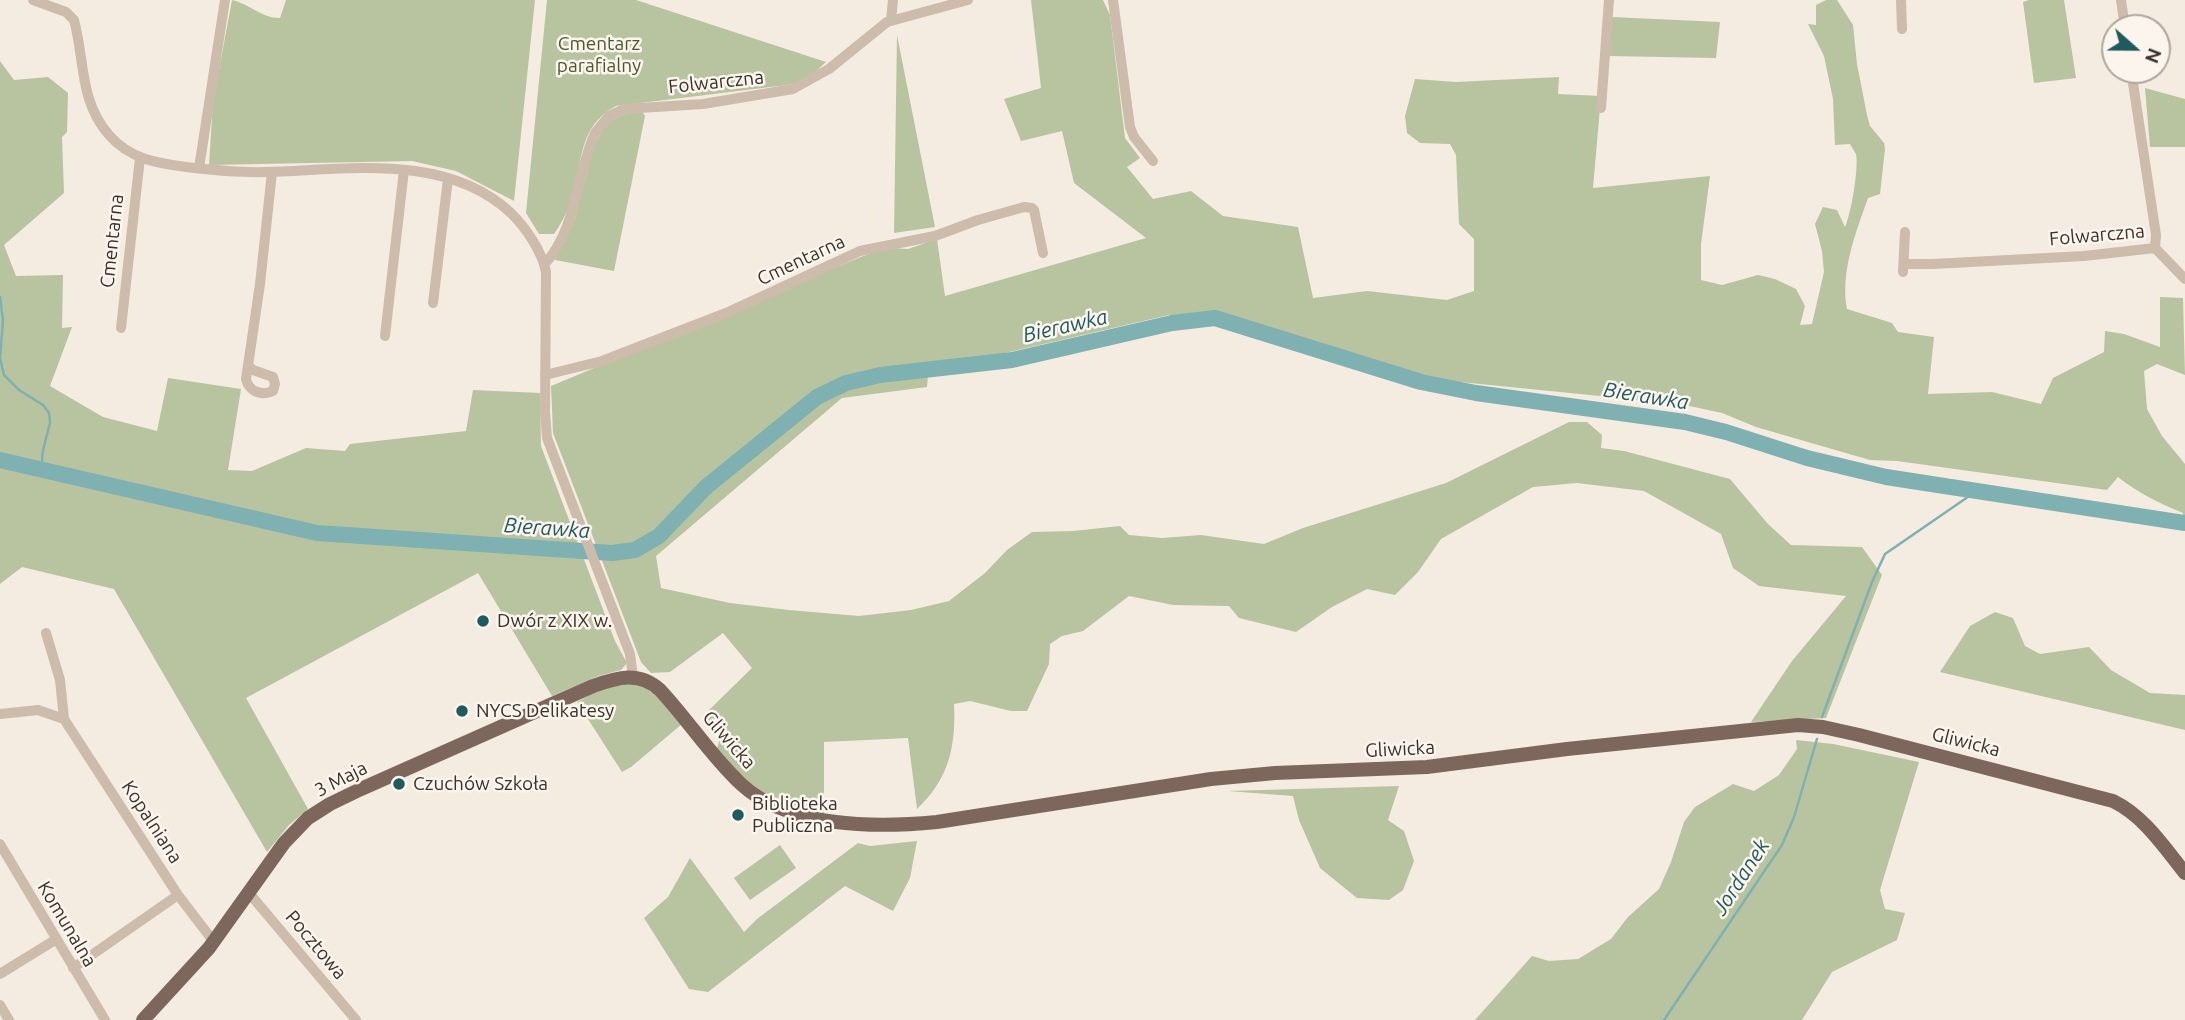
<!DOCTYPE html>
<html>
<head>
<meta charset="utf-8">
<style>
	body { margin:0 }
	#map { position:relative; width:2185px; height:1020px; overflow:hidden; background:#f4ebe1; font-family:Ubuntu,sans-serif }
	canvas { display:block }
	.north { position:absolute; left:2101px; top:14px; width:70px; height:70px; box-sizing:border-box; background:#fbf5ee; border:2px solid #aea6a0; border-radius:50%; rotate:111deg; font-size:19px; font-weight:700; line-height:28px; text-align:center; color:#3b302b }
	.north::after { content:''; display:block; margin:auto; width:24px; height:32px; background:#1f5a5e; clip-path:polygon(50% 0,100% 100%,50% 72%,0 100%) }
</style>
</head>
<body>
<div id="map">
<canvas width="2185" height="1020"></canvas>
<div class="north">N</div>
</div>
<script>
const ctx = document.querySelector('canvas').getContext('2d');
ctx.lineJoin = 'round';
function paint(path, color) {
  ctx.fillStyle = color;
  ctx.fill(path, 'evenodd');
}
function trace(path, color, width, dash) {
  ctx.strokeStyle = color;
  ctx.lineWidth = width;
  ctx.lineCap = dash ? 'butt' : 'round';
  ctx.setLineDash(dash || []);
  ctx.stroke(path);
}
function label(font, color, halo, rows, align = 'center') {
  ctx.font = font + ' Ubuntu,sans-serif';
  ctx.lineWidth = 5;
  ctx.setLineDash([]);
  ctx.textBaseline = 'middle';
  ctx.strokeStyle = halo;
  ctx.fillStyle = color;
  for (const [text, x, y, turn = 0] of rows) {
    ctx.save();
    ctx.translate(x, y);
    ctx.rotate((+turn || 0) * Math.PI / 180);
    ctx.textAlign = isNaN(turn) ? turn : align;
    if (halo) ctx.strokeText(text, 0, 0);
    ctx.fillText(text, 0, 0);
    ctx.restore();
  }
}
paint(new Path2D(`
	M232 0C250 4 261 18 280 18L286 0H535L514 201 456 171 412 161 209 165 213 102Z
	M547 0H636L826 62 803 83 616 106C577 127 583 164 571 200 567 213 561 224 554 234H539L526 213Z
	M1031 0H1103L1110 15 1125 138 1140 158 1127 167 1153 199 1191 191 1223 216 1298 227 1313 298 1367 291 1447 300 1474 291V239L1459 224 1456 155 1450 144 1420 143 1407 133 1405 116 1415 79 1456 82 1559 77 1558 94 1601 96 1593 188 1710 176 1701 244V280L1722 285 1758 275 1775 279 1796 289 1805 306 1800 325 1812 324 1824 272 1822 251 1815 224 1823 207 1837 210 1845 227C1851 214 1859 168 1856 154 1855 152 1851 146 1850 144L1835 145 1833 99 1824 56 1808 24 1816 25V5L1826 0H1837L1853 25 1857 64 1867 115 1870 126 1884 143 1885 149 1880 194 1868 198C1856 232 1840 272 1847 309L1892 323 1898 332 1934 337 1928 394 1992 392 2041 404 2053 378 2104 352 2105 331 2124 334 2160 347V297L2183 298 2185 375 2157 364 2144 371 2147 409 2162 436 2185 464V518H2183V513C2159 503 2138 493 2118 477L2107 490 1897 461 1870 460 1756 427 1722 413 1680 404 1430 379 1231 318 1169 315 992 356 929 362 927 387 842 398 656 556 661 588 730 603 789 610 859 616 911 610 949 601 985 573 1007 550 1032 532 1073 531 1120 526 1129 535 1162 538 1201 535 1264 544 1303 528 1446 483 1569 422H1587L1602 435 1601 448 1624 451 1730 479 1768 524 1791 545 1862 547 1882 575 1826 718 1751 722 1792 661 1846 596 1759 586 1733 568 1721 534 1644 491 1577 483 1533 487 1441 539 1418 572 1395 595 1367 589 1332 607 1296 632 1239 618 1229 606 1173 605 1129 596 1083 631 1062 636 1050 644 1049 664 1027 711H1011L970 701 954 704C956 746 949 779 917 809L908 738 824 742V814C767 801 754 792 717 748L720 739 707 722V712L752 668 723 633 670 672 651 673 641 662 553 433 551 386 863 256 892 248 908 249 937 239 945 296 1146 238 1074 183 1062 131 1021 141 1004 99 1041 88Z
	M2029 0H2064L2076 78 2034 83 2023 2Z
	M1612 17 1720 22 1716 58 1609 56Z
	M897 35 935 227 894 233Z
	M0 61 14 80 48 77 68 93 67 132 62 137 64 193 4 245 16 276 63 275 62 328 72 327 50 386 103 417 157 431 168 378 241 389 228 470 252 471 306 448 345 451 350 444 466 431 473 390 540 393 541 446 615 641 627 663 621 670 598 676 552 696 478 573 246 698 308 809 289 825 267 852 114 589 22 567 0 584Z
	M2145 88 2185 99V147H2150Z
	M629 112 643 113 645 116 614 271 555 260 575 218 593 148 606 123Z
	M1995 612 2013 618 2025 646 2040 654 2089 647 2111 670 2150 693 2185 695V730L1940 672 1970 626Z
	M623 683C653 685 664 703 682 724L631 767 622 772 577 702 600 689Z
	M1796 740 1833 744 1919 762 1880 890 1885 909 1905 913 1897 940 1832 972 1802 1020H1475L1532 956 1549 961 1578 959 1611 939 1628 917 1659 889 1671 862 1684 822 1695 807 1733 784 1754 791 1779 775 1797 749Z
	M1399 786 1388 820 1404 831 1414 861 1403 890 1389 900 1357 898 1320 868 1299 820 1293 796 1228 791Z
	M917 841 910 878 893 911 845 886 708 992 689 989 644 918 668 897 690 858 744 932 757 919 858 843 870 846Z
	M780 845 796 868 750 900 734 878Z`), '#b8c4a0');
trace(new Path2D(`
	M0 297 3 320 0 358 4 375 19 390 43 405 49 413 50 423 43 450 41 470
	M1822 717 1872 582 1885 554 1978 490
	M1664 1020 1782 845 1794 817 1817 739`), '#7fb0b2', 2.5);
trace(new Path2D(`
	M0 460 317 533 612 553 635 550 659 536 706 487 817 397 846 383 880 375 1012 360 1172 323 1215 318 1421 382 1476 393 1685 422 1726 432 1807 458 1886 477 2185 523`), '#7fb0b2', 16);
trace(new Path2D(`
	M33 0 66 12 74 20C85 60 79 101 109 135 130 159 156 163 186 167 212 170 239 173 265 172 346 170 446 152 511 213 526 228 542 251 546 272L545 412 547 438 630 654 633 677
	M1113 0 1130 127 1134 137 1153 161
	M1901 0 1902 29
	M2121 0 2125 28
	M891 20 893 0
	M1601 108 1609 0
	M199 168 225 0
	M2155 248 2185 279
	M1904 264H1933L2084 256 2155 248 2156 235 2131 70
	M544 265C578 227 575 177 595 133L609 116 624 109 703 104 793 89 829 69 887 22 968 0
	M1903 272 1905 232
	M433 303 448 179
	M121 328 140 158
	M385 336 404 170
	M248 365 253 370 273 377 275 384 273 391C262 396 249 392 246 379L260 284 272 172
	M545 375 602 361 726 313 860 251 935 236 978 220 1024 207 1032 208 1034 210 1043 253
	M46 633 60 680 64 719
	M0 714 38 710 64 719 178 895 214 942
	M0 844 105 1020
	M249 893 356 1020
	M73 968 178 895
	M0 974 55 940
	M0 1005 9 1020`), '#cdbbac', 10);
trace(new Path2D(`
	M143 1020 209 948 284 843 308 818 330 804 361 789 593 686C618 677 639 671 660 690 688 720 711 756 741 784 788 828 876 828 937 822L1211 779 1275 773 1427 767 1567 749 1798 725 1823 727 1859 735 2113 801C2144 816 2164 847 2185 873`), '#7d675c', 14);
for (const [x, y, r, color] of [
	[483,621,7,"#1f5a5e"],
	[462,711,7,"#1f5a5e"],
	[399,784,7,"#1f5a5e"],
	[738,815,7,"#1f5a5e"]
]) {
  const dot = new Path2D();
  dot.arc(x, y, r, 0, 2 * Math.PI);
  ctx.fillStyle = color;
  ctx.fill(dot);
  trace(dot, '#fbf5ee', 2.5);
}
label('19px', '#4a5a2e', '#fbf5ee', [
	["Cmentarz",599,44],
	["parafialny",599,66]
]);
label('19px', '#3b302b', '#fbf5ee', [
	["Folwarczna",716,82,-6],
	["Folwarczna",2097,235,-5],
	["Cmentarna",112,241,-84],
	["Cmentarna",801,260,-25],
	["Gliwicka",729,740,49],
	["Gliwicka",1966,742,14],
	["Gliwicka",1400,749,-3],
	["3 Maja",341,779,-27],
	["Kopalniana",152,822,57],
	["Komunalna",67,924,59],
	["Pocztowa",316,945,50]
]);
label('19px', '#3b302b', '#fbf5ee', [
	["Dwór z XIX w.",497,621],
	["NYCS Delikatesy",476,711],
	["Czuchów Szkoła",413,784],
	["Biblioteka",752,804],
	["Publiczna",752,826]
], 'left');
label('italic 21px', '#1f5a5e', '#fbf5ee', [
	["Bierawka",1065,326,-13],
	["Bierawka",1646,396,9],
	["Bierawka",547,528,4],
	["Jordanek",1741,877,-57]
]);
</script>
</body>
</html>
